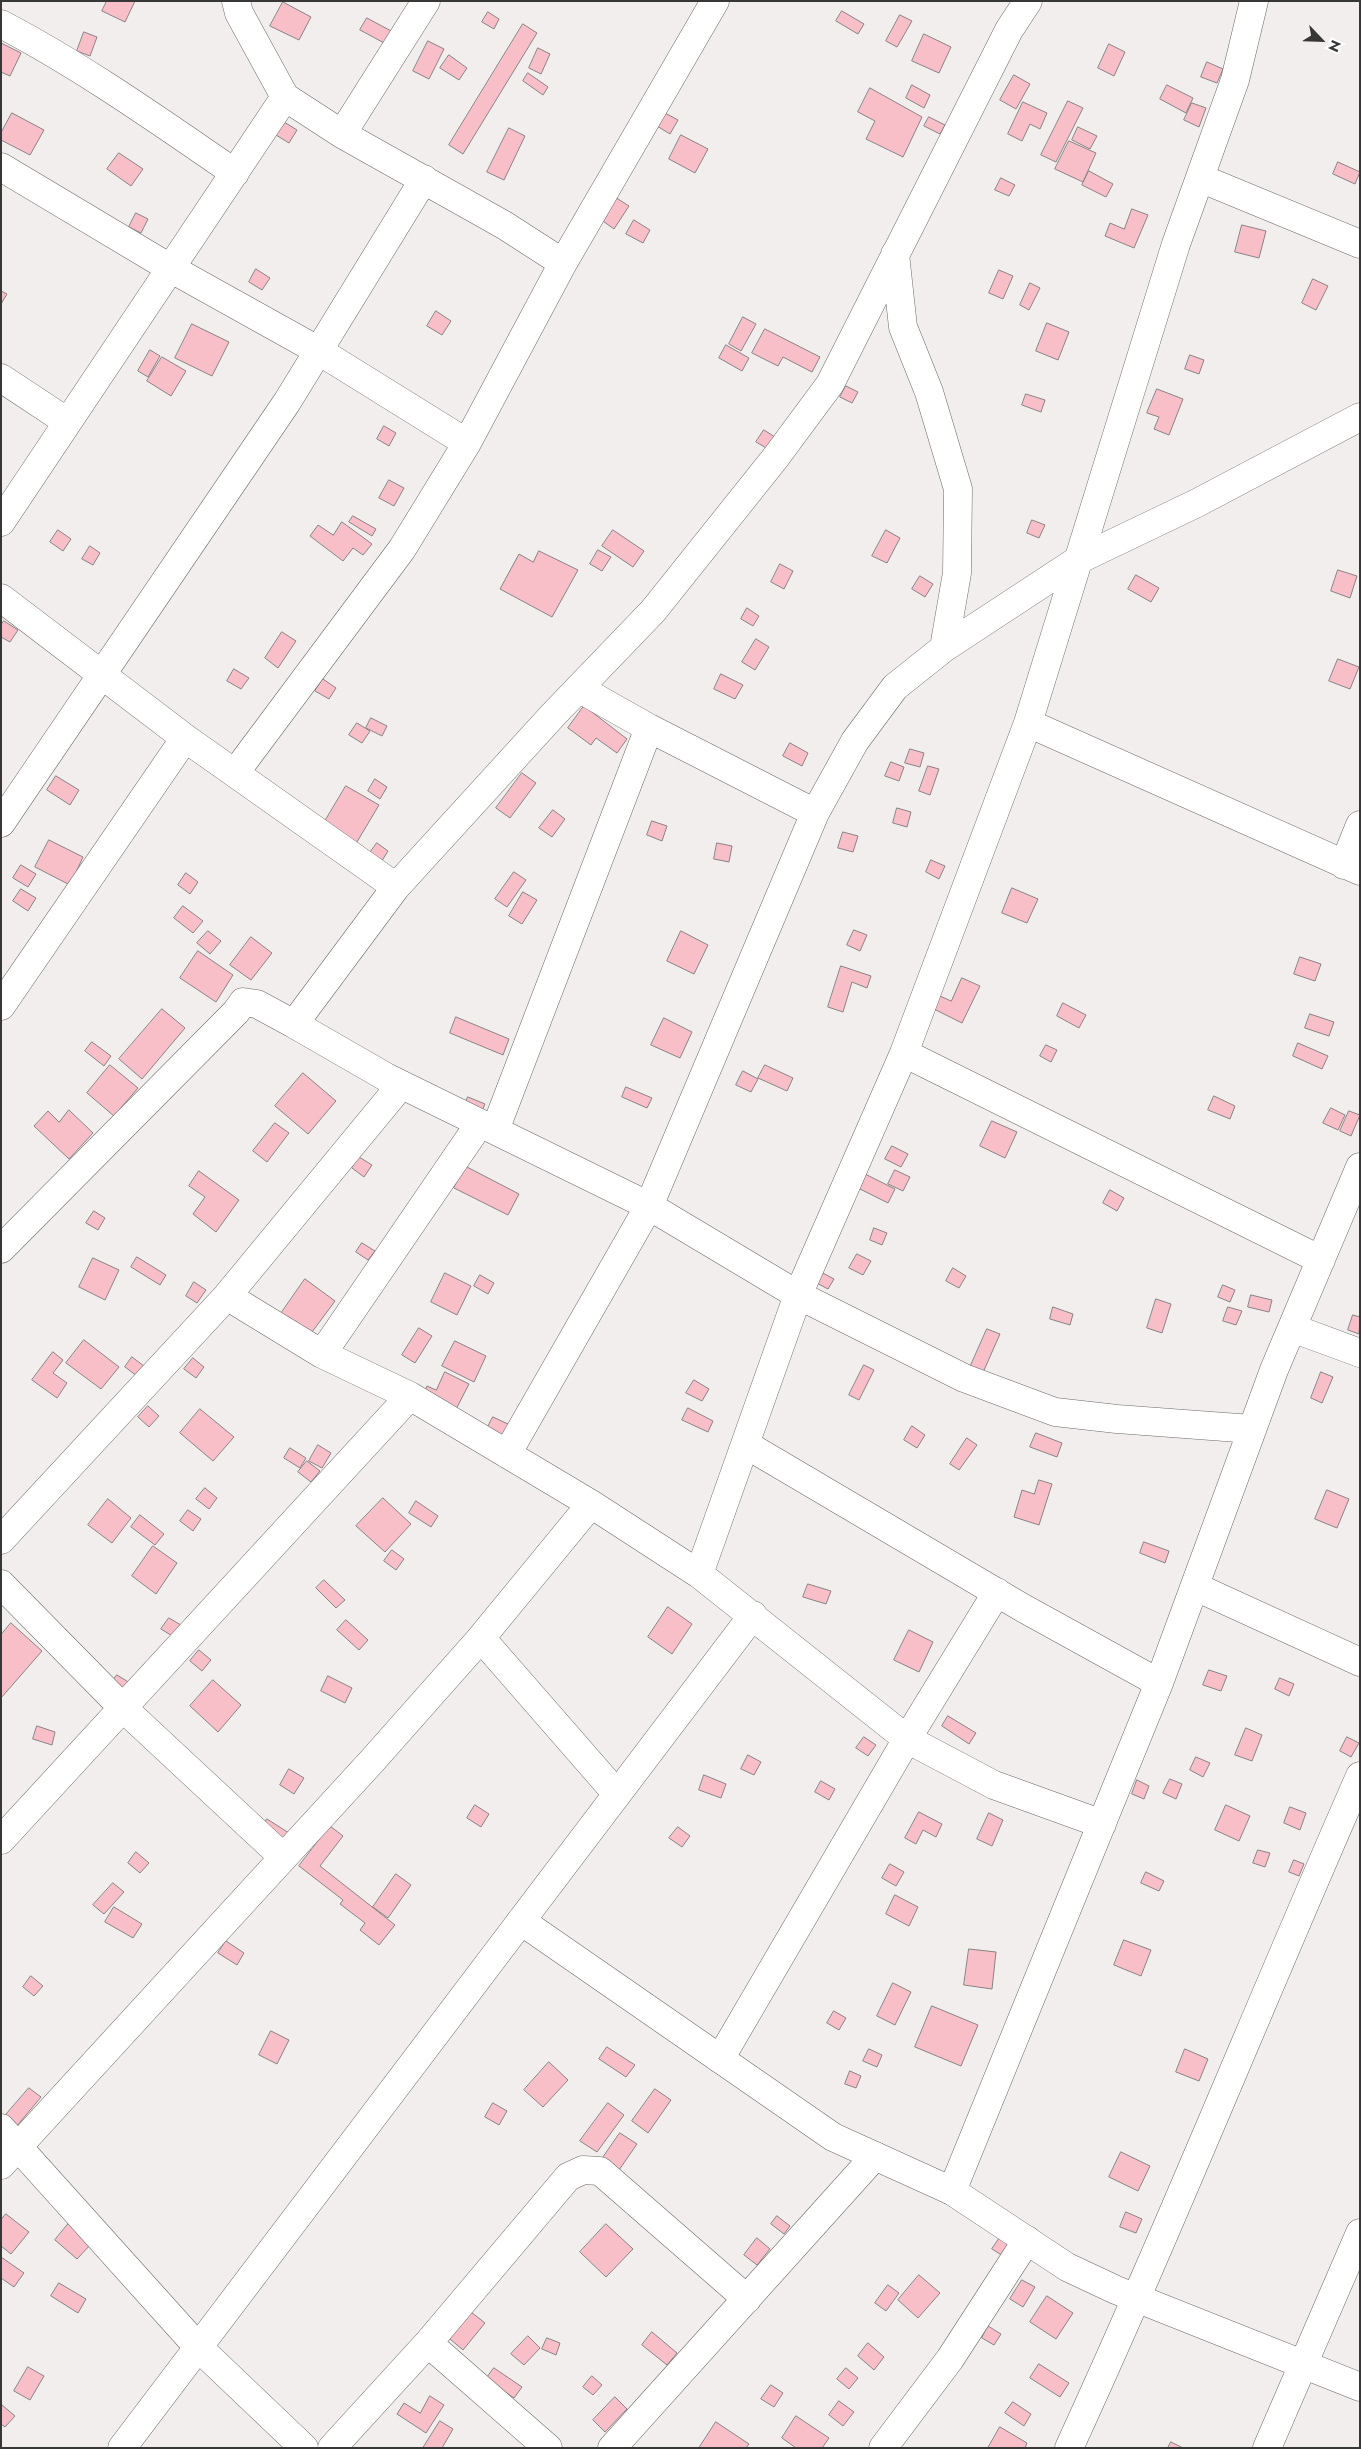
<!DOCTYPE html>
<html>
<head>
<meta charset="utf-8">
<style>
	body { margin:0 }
	#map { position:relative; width:1361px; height:2449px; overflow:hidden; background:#f2eeed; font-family:Jost,sans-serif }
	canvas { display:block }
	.frame { position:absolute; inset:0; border:2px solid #383737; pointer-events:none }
	.north { position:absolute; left:1296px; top:15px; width:50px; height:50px; -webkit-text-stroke:4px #fff; paint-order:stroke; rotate:114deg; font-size:14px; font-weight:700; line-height:20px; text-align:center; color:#383737 }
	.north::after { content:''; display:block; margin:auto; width:18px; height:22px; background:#383737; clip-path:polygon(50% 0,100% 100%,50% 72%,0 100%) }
</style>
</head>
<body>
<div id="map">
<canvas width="1361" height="2449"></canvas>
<div class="frame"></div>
<div class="north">N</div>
</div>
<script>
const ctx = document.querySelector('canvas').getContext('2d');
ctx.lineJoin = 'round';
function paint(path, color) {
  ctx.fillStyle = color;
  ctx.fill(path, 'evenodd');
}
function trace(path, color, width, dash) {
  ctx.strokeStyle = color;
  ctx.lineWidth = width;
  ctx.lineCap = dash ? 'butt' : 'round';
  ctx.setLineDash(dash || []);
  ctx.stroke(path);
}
const building = new Path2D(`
	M107 1H135L125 22 102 11Z
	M283 2 311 17 299 40 270 26Z
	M842 11 864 24 858 34 836 21Z
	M488 12 499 19 494 29 482 22Z
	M900 15 912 21 897 47 886 41Z
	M367 18 393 32 386 44 360 30Z
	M523 24 537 33 463 154 449 145Z
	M84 32 97 37 90 56 77 51Z
	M924 34 951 47 939 73 912 61Z
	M428 41 444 49 429 79 413 71Z
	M1 43 21 53 10 76 1 72Z
	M1109 44 1125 52 1114 76 1098 68Z
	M538 48 550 54 541 74 529 68Z
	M449 55 467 68 459 80 440 68Z
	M1207 62 1223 69 1217 83 1201 77Z
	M528 73 548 87 543 95 523 81Z
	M1014 75 1030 84 1016 109 1000 100Z
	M912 85 930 95 924 108 906 98Z
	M1167 85 1193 98 1186 113 1160 99Z
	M870 88 922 117 903 157 866 139 875 121 858 112Z
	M1068 101 1083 108 1056 162 1041 155Z
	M1023 102 1047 113 1040 129 1030 124 1022 141 1008 134Z
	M1192 103 1206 108 1199 127 1184 120Z
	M12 113 44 130 30 155 1 140V133Z
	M665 113 678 120 670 134 657 126Z
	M929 117 945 125 940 134 924 126Z
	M284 122 297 130 289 143 276 135Z
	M1078 127 1097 136 1090 149 1072 140Z
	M509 128 525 136 504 180 487 172Z
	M681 135 708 149 695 173 669 159Z
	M1069 141 1096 153 1083 182 1055 169Z
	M119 153 143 169 131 186 107 169Z
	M1338 162 1360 172 1355 184 1333 174Z
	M1089 171 1113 184 1106 197 1082 185Z
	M1001 178 1015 185 1009 196 995 190Z
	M615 197 629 206 614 229 600 219Z
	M1132 209 1148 215 1134 248 1105 236 1110 223 1124 229Z
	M136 213 148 219 141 233 129 227Z
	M634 220 650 230 643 243 626 234Z
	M1242 225 1266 231 1259 258 1235 252Z
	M256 269 270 278 262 290 249 282Z
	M999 270 1013 276 1003 299 989 293Z
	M1313 279 1328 286 1316 310 1302 303Z
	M1030 283 1040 288 1029 310 1020 305Z
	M1 291 7 294 1 304Z
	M436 311 451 321 442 335 427 326Z
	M743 317 756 324 741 351 729 344Z
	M1047 323 1069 332 1058 360 1036 351Z
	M192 324 229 342 212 376 175 358Z
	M765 329 820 357 812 372 783 357 778 366 752 353Z
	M726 345 749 358 742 371 719 358Z
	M150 350 160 356 148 377 138 371Z
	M1190 355 1204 360 1199 374 1185 369Z
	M162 357 186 371 171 396 147 381Z
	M846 386 858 392 852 403 840 397Z
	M1157 389 1183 399 1169 435 1154 429 1159 417 1147 413Z
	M1026 394 1045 400 1041 412 1022 405Z
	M384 426 396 433 389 446 377 439Z
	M764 430 775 437 768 449 756 442Z
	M389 480 404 488 394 506 379 498Z
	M353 516 376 529 372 536 349 522Z
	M1032 520 1045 525 1039 538 1027 533Z
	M342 522 372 544 363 555 353 548 343 561 310 536 318 525 333 535Z
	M58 530 71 539 63 551 50 542Z
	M613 530 644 551 633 567 602 546Z
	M886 530 900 538 887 563 872 556Z
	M90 546 100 553 93 565 82 559Z
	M598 550 611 557 602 571 590 564Z
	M539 551 578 570 552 617 500 589 519 554 533 562Z
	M780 564 793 571 784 589 771 582Z
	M1338 570 1357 576 1350 598 1331 591Z
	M1136 575 1159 588 1151 602 1128 589Z
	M920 576 933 584 925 597 912 589Z
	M747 608 759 616 753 626 741 619Z
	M4 621 18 630 10 642 1 637V625Z
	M282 632 296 641 278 668 265 658Z
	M756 639 769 647 755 670 742 662Z
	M1338 659 1359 667 1350 689 1329 681Z
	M234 669 249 678 241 689 227 681Z
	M721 674 743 685 735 699 714 689Z
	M323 679 336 688 329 699 315 691Z
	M584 706 627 739 617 753 596 738 591 745 568 728Z
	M371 718 387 726 382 736 366 728Z
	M357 723 370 731 362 743 349 735Z
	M790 743 808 753 802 766 783 756Z
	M910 749 924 753 920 767 905 763Z
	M891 762 904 767 899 781 885 776Z
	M928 766 939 769 930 795 919 791Z
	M522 773 536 783 510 818 496 808Z
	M56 776 79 790 70 805 47 790Z
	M375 779 387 787 380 799 368 791Z
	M346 786 379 805 354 847 321 828Z
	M897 808 911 812 907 827 893 823Z
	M553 810 565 819 552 837 539 828Z
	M652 821 667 826 662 841 647 835Z
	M843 832 858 836 853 852 838 848Z
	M49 840 83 857 70 885 35 867Z
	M377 843 388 851 376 870 364 861Z
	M717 843 732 846 729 862 714 859Z
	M931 860 945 866 939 879 926 872Z
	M21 865 36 874 28 887 13 878Z
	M514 872 526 880 507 907 495 899Z
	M186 873 198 882 190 894 178 885Z
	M1012 888 1038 899 1027 923 1002 913Z
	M21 889 36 898 28 911 13 901Z
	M523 892 537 900 522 924 509 916Z
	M183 906 203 921 193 933 174 918Z
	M854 930 867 935 860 951 847 945Z
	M208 931 221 941 210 954 197 943Z
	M681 931 708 945 694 974 667 961Z
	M251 937 272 953 251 980 230 965Z
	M198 951 233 975 216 1002 180 978Z
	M1300 957 1321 964 1315 981 1294 974Z
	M841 966 871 976 867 988 852 982 843 1012 828 1007Z
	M962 978 980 986 962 1023 934 1009 940 996 951 1001Z
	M1063 1003 1086 1015 1079 1028 1057 1016Z
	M162 1009 185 1028 142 1079 119 1059Z
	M1310 1014 1334 1022 1329 1036 1305 1028Z
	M456 1017 509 1039 503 1055 450 1033Z
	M664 1018 692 1032 680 1058 651 1045Z
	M92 1042 111 1056 104 1066 85 1051Z
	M1298 1043 1328 1056 1322 1069 1293 1056Z
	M1046 1045 1057 1050 1051 1062 1040 1056Z
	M110 1065 138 1088 114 1116 87 1093Z
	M765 1065 793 1078 787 1091 758 1078Z
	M743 1071 758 1079 751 1092 736 1085Z
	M303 1073 336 1101 308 1134 275 1106Z
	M626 1087 652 1098 647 1108 622 1097Z
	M1214 1096 1235 1106 1230 1119 1208 1110Z
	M468 1097 485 1104 477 1122 460 1114Z
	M1331 1108 1345 1115 1338 1130 1323 1123Z
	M69 1110 93 1133 69 1159 34 1126 48 1111 59 1122Z
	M1349 1111 1360 1115 1351 1136 1340 1131Z
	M992 1121 1017 1132 1005 1158 980 1146Z
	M275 1123 289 1133 267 1162 253 1151Z
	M892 1146 908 1154 901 1167 885 1159Z
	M359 1157 372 1165 364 1177 352 1168Z
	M465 1166 519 1194 508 1215 454 1188Z
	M895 1170 910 1177 903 1191 888 1184Z
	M199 1171 239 1200 216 1232 193 1214 205 1197 189 1186Z
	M861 1172 895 1189 888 1203 854 1186Z
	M1110 1190 1124 1198 1117 1211 1103 1203Z
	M94 1211 105 1218 98 1230 86 1223Z
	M874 1228 887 1233 882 1245 870 1240Z
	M362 1243 375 1251 368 1260 356 1252Z
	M857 1254 871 1261 863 1275 849 1268Z
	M137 1257 166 1275 160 1285 131 1267Z
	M93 1258 119 1270 105 1300 79 1287Z
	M953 1268 966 1276 959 1288 946 1281Z
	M819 1271 834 1279 828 1289 813 1281Z
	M445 1273 471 1286 457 1315 431 1302Z
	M480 1275 494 1283 488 1294 474 1286Z
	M305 1279 335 1301 309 1336 280 1315Z
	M194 1282 206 1290 197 1303 186 1296Z
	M1223 1285 1235 1290 1230 1302 1218 1297Z
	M1251 1295 1272 1300 1269 1312 1248 1307Z
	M1156 1299 1171 1304 1162 1333 1147 1328Z
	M1053 1307 1073 1314 1070 1325 1050 1319Z
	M1228 1307 1242 1311 1236 1325 1223 1321Z
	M1353 1315 1360 1317 1359 1334 1348 1330Z
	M419 1328 432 1336 415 1363 402 1355Z
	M987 1329 1000 1334 981 1377 968 1372Z
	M84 1340 119 1367 101 1389 66 1363Z
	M455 1341 486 1356 474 1382 442 1366Z
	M53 1352 63 1360 53 1373 67 1383 57 1398 32 1380Z
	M132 1357 144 1366 137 1376 125 1367Z
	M193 1358 204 1367 196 1378 184 1369Z
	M864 1365 874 1370 859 1400 849 1395Z
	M445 1372 469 1384 452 1417 420 1401 427 1386 436 1390Z
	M1321 1372 1333 1377 1322 1403 1311 1398Z
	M694 1380 709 1389 702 1401 686 1393Z
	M148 1406 159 1416 149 1427 138 1417Z
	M688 1408 713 1421 708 1432 682 1420Z
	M200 1409 234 1437 213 1461 180 1433Z
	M493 1417 510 1425 499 1447 482 1438Z
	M912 1426 925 1435 917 1448 904 1440Z
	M1036 1433 1062 1443 1057 1457 1030 1447Z
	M967 1438 977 1445 959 1470 950 1464Z
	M318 1445 331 1453 322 1468 309 1461Z
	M290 1448 306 1458 300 1468 284 1458Z
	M307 1461 320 1471 311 1482 298 1472Z
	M1039 1480 1052 1484 1039 1525 1014 1517 1022 1490 1034 1494Z
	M205 1488 217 1498 209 1509 196 1499Z
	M1327 1490 1349 1499 1337 1528 1315 1519Z
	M383 1498 411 1524 385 1552 356 1526Z
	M108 1499 131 1518 112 1543 88 1525Z
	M416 1501 438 1516 431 1527 409 1513Z
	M188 1510 201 1519 193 1531 180 1521Z
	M140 1515 164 1534 155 1545 131 1527Z
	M1144 1542 1169 1551 1165 1563 1140 1553Z
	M153 1546 177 1563 156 1594 132 1576Z
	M392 1550 404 1559 396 1570 384 1561Z
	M324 1580 345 1600 336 1608 316 1588Z
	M808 1584 831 1591 826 1604 803 1597Z
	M668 1607 692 1624 672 1654 648 1637Z
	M169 1618 181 1625 174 1637 161 1629Z
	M346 1620 368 1640 359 1650 337 1630Z
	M11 1623 42 1651 1 1698V1635Z
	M909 1630 933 1642 919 1672 894 1660Z
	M199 1650 211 1660 202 1671 190 1661Z
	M1209 1670 1227 1676 1221 1691 1203 1685Z
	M117 1675 130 1683 122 1695 109 1686Z
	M328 1676 352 1688 345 1703 321 1691Z
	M1280 1678 1294 1684 1289 1696 1275 1689Z
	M213 1680 241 1705 218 1732 190 1706Z
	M948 1716 976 1733 969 1744 942 1726Z
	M37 1726 55 1732 52 1745 33 1739Z
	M1246 1728 1262 1735 1252 1761 1235 1755Z
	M864 1737 876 1745 868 1756 856 1748Z
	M1347 1737 1359 1743 1351 1757 1340 1751Z
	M748 1755 761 1762 754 1775 741 1769Z
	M1196 1757 1210 1763 1203 1777 1190 1770Z
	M289 1769 304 1778 294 1794 280 1785Z
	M704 1775 726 1784 721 1798 699 1790Z
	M1170 1779 1182 1784 1176 1799 1163 1793Z
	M1137 1780 1149 1786 1144 1799 1132 1794Z
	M821 1781 835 1789 829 1800 815 1792Z
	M475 1805 489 1814 481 1827 467 1818Z
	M1226 1805 1250 1816 1239 1841 1215 1830Z
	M1290 1807 1306 1813 1300 1830 1284 1823Z
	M919 1812 942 1824 936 1837 923 1830 916 1844 905 1838Z
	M989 1813 1003 1820 992 1846 977 1839Z
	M267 1819 289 1833 282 1845 260 1831Z
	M330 1826 343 1836 320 1866 395 1925 379 1945 360 1930 365 1923 340 1904 343 1900 299 1866Z
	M678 1827 690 1836 682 1847 669 1838Z
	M1258 1850 1270 1853 1265 1867 1253 1863Z
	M136 1852 149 1863 140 1873 128 1863Z
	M1294 1860 1304 1864 1299 1876 1289 1872Z
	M890 1864 904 1872 896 1886 882 1878Z
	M1146 1872 1164 1881 1159 1891 1141 1883Z
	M396 1874 411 1885 388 1918 373 1907Z
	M113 1883 124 1892 104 1914 93 1905Z
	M895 1895 918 1907 909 1926 886 1914Z
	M114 1907 142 1924 133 1938 105 1922Z
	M1124 1940 1151 1950 1141 1976 1114 1965Z
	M226 1941 244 1953 237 1965 218 1953Z
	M969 1949 996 1952 992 1989 964 1985Z
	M31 1976 43 1986 34 1996 23 1987Z
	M893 1983 911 1992 895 2025 877 2016Z
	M932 2006 978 2025 961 2066 915 2047Z
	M834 2011 846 2018 839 2030 827 2023Z
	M271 2031 289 2040 277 2064 259 2055Z
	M607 2047 635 2065 626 2077 599 2059Z
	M869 2049 882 2055 877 2067 863 2061Z
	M1185 2049 1208 2059 1199 2081 1176 2072Z
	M549 2062 568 2080 543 2107 524 2090Z
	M850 2071 861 2076 856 2088 845 2084Z
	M29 2088 41 2097 16 2127 4 2117Z
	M655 2089 671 2100 648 2133 632 2121Z
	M493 2103 507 2111 499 2125 485 2117Z
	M608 2103 624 2115 597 2152 580 2141Z
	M620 2133 637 2144 619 2170 602 2159Z
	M1121 2152 1150 2166 1138 2191 1109 2177Z
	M1126 2212 1142 2219 1136 2233 1120 2227Z
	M6 2214 29 2232 11 2254 1 2246V2220Z
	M777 2216 790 2226 784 2234 771 2224Z
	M69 2223 92 2243 77 2259 55 2240Z
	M606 2224 633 2249 606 2277 580 2252Z
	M1001 2236 1012 2243 1003 2256 992 2249Z
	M757 2238 770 2249 757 2265 744 2255Z
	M1 2257 24 2273 14 2287 1 2278Z
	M919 2275 940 2293 918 2318 898 2300Z
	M1022 2280 1035 2287 1023 2307 1010 2299Z
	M59 2283 86 2299 78 2313 51 2296Z
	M888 2285 899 2293 886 2311 875 2303Z
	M1047 2296 1073 2313 1056 2339 1030 2322Z
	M471 2312 485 2323 463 2350 450 2339Z
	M988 2326 1001 2334 994 2345 982 2338Z
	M652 2332 677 2353 667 2365 642 2345Z
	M528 2336 540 2348 524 2365 511 2354Z
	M547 2338 560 2343 556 2355 542 2349Z
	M868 2343 884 2357 874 2370 858 2356Z
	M1039 2364 1069 2383 1060 2397 1030 2378Z
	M28 2367 44 2376 30 2400 14 2391Z
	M494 2368 522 2387 514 2398 486 2379Z
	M846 2368 858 2378 849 2389 837 2379Z
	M592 2376 602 2385 593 2395 583 2387Z
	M771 2385 783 2393 774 2407 761 2399Z
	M430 2396 444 2405 426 2433 397 2414 404 2403 420 2413Z
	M615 2397 627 2409 605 2432 593 2420Z
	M839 2401 854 2412 843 2426 829 2415Z
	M1013 2402 1031 2414 1024 2426 1005 2413Z
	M2 2405 15 2416 5 2427 1 2424Z
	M796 2416 829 2438 822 2448H796L782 2438Z
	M440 2421 453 2429 442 2448H423Z
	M716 2422 749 2444 746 2448H699Z
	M1000 2427 1027 2443 1025 2448H988Z
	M1171 2442 1183 2448H1168Z`);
paint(building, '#f9bfc8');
trace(building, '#878384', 1);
const street = new Path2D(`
	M236 1 239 13 285 97 342 134 504 225 563 263
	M1 24C83 67 159 121 235 173
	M342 134 426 1
	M1 167 170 268 319 351 467 443
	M1200 178 1360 244
	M895 254 903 327 929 392 958 489 957 573 944 648
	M1 378 66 421
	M1 522 285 97
	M1 598 185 738 396 887
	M580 689 649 728 815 813
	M1028 723 1360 871
	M235 773 402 549 467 443 563 263 715 1
	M1 823 287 402 424 179
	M1344 865 1360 825
	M1 1006 185 738
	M294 1024 386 1077 649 1206 798 1295 964 1378 1055 1412 1117 1419 1252 1429
	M904 1053 1321 1260
	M495 1130 649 728
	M1 1249 236 1012 243 1002 257 1004 294 1024 396 887 553 715 653 611 776 457 830 384 1009 30 1028 1
	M227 1296 322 1354 410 1396 591 1504 699 1574 907 1739 994 1785 1102 1824
	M1292 1328 1360 1353
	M322 1354 480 1123
	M745 1444 1023 1608 1159 1683
	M507 1454 649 1206 815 813 855 741 895 687 944 648 1078 560 1197 503 1360 417
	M1 1540 227 1296 401 1085
	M699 1574 798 1295 904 1053 1028 723 1176 244 1235 80 1254 1
	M1 1584 123 1708 283 1857
	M1196 1587 1360 1662
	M481 1638 617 1794
	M1 1840 410 1396
	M521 1921 753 1615
	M720 2059 907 1739 997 1592
	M1 2128 198 2347 304 2448
	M1 2165 372 1761 481 1638 591 1504
	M952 2191 1159 1683 1274 1370 1360 1167
	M428 2343 548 2448
	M332 2448 428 2343 568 2177 583 2170 600 2171 747 2299
	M612 2448 875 2156
	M883 2448 950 2359 1027 2240
	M1069 2448C1171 2226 1262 1999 1360 1776
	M1267 2448 1360 2233`);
const secondary = new Path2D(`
	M122 2448 521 1921 833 2137 952 2191 1067 2267 1116 2290 1360 2387`);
trace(street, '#6c6969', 29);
trace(secondary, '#6c6969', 29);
trace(street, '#fff', 28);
trace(secondary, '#fff', 28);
</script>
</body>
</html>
